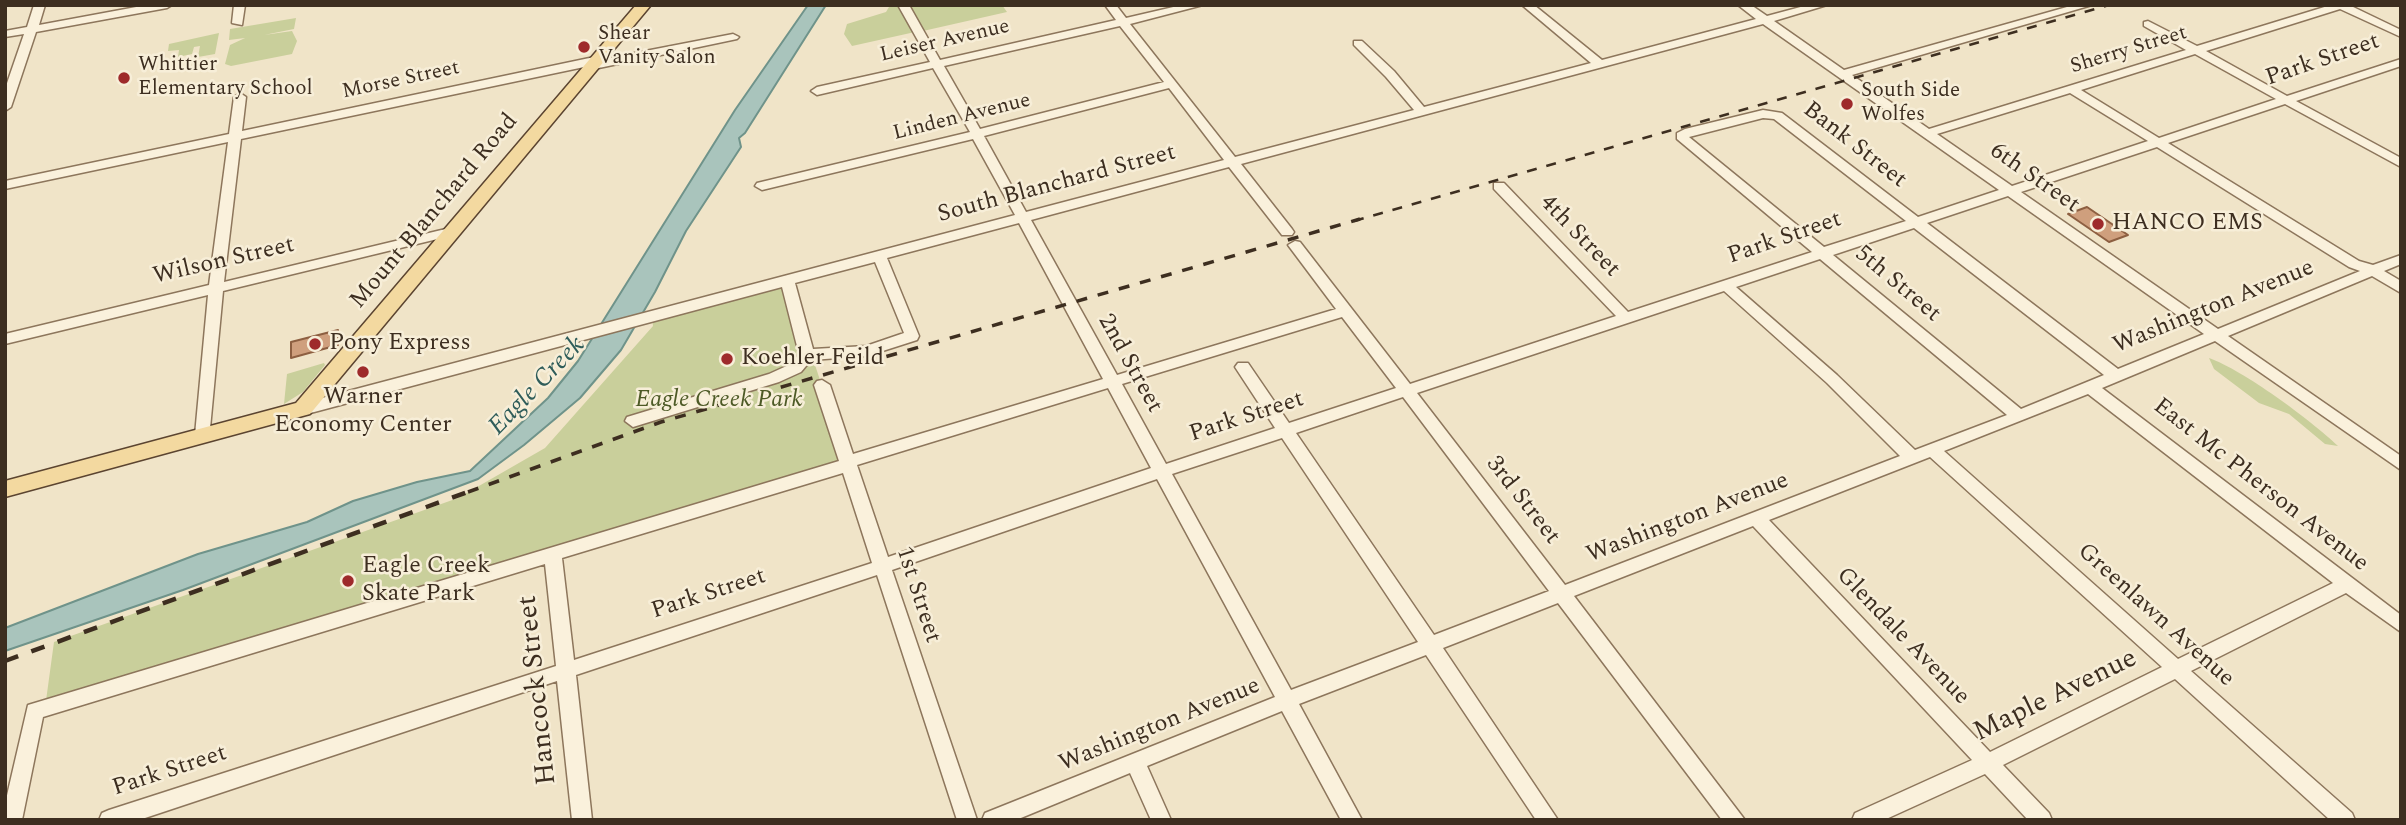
<!DOCTYPE html>
<html>
<head>
<meta charset="utf-8">
<style>
	body { margin:0 }
	#map { position:relative; width:2406px; height:825px; overflow:hidden; background:#f0e4c8; font-family:Spectral,serif }
	canvas { display:block }
	.frame { position:absolute; inset:0; border:7px solid #3d2e20; pointer-events:none }
</style>
</head>
<body>
<div id="map">
<canvas width="2406" height="825"></canvas>
<div class="frame"></div>
</div>
<script>
const ctx = document.querySelector('canvas').getContext('2d');
ctx.lineJoin = 'round';
function paint(path, color) {
  ctx.fillStyle = color;
  ctx.fill(path, 'evenodd');
}
function trace(path, color, width, dash) {
  ctx.strokeStyle = color;
  ctx.lineWidth = width;
  ctx.lineCap = dash ? 'butt' : 'round';
  ctx.setLineDash(dash || []);
  ctx.stroke(path);
}
function label(font, color, halo, rows, align = 'center') {
  ctx.font = font + ' Spectral,serif';
  ctx.lineWidth = 5;
  ctx.setLineDash([]);
  ctx.textBaseline = 'middle';
  ctx.strokeStyle = halo;
  ctx.fillStyle = color;
  for (const [text, x, y, turn = 0] of rows) {
    ctx.save();
    ctx.translate(x, y);
    ctx.rotate((+turn || 0) * Math.PI / 180);
    ctx.textAlign = isNaN(turn) ? turn : align;
    if (halo) ctx.strokeText(text, 0, 0);
    ctx.fillText(text, 0, 0);
    ctx.restore();
  }
}
paint(new Path2D(`
	M898 5 915 32 852 46 844 34 847 24 886 12 889 7Z
	M911 5H1002L1007 12 923 31 909 7Z
	M296 18 294 29 264 35 292 31 297 41 292 54 231 66 225 64 230 45 245 38 229 40 230 29Z
	M219 33 215 54 198 57 200 46 194 47 192 54 178 57 179 50 168 51 169 44Z
	M787 280 848 465 45 708 54 642 458 498 545 448 653 326 652 316Z
	M2209 358C2243 370 2311 420 2338 446L2325 444 2289 414 2259 403 2214 369Z
	M324 363 325 365 303 392 284 404 287 374Z`), '#c9cf9b');
const water = new Path2D(`
	M808 5H826L745 133 739 138 741 147 686 231 655 292 621 350 580 398 524 445 478 479 183 590 5 651V628L198 554 307 522 353 501 417 482 470 471 548 398 578 361 735 110Z`);
paint(water, '#a9c4bc');
trace(water, '#6f938a', 2);
const building = new Path2D(`
	M2087 207 2128 235 2109 242 2068 214Z
	M338 330V345L291 358V342Z`);
paint(building, '#cf9f7d');
trace(building, '#8d5f41', 2);
const minor = new Path2D(`
	M34 5H45L39 25 147 5H172L167 8 36 32 11 107 5 111V89L24 34 5 37V31L27 27Z
	M234 5H245L242 25 232 23Z
	M898 5H909L940 60 1116 20 1105 5H1116L1126 18 1182 5H1203L1130 24 1235 157 1414 110 1386 77 1354 45V41H1362L1394 71 1424 107 1591 63 1522 5H1534L1602 60 1756 19 1738 5H1751L1767 16 1808 5H1827L1774 21 1844 70 2074 5H2092L1852 75 1929 129 2186 50 2144 26V22L2148 21 2197 46 2331 5H2349L2401 30V37L2340 9 2206 51 2287 96 2401 59V66L2296 101 2401 158V167L2285 104 2168 143 2359 261 2373 265 2401 255V264L2384 271 2401 281V293L2372 276 2228 336 2401 456V470L2215 341 2102 388 2401 615V632L2346 593 2191 671 2352 813 2355 820H2330L2175 679 2003 765 2049 813 2052 820H2028L1985 774 1884 820H1852L1855 813 1972 760 1753 526 1574 596 1745 820H1722L1558 603 1443 648 1558 820H1536L1426 655 1299 704 1362 820H1341L1282 711 1147 766 1171 820H1151L1130 773 1016 820H982L985 813 1275 697 1157 479 892 570 977 820H957L877 575 576 675 592 820H572L557 681 139 820H99L102 813 109 810 556 666 545 564 43 717 22 820H5V804L28 705 839 461 814 385 817 381 822 380 830 385 853 454 1103 379 1019 223 887 258 919 336 917 340 867 356 811 360 801 372 779 382 633 427 625 421 627 417 769 374 791 364 799 354 782 287 303 415 295 409 303 403 1015 215 973 139 762 190 755 186 757 183 970 132 933 68 817 95 811 91 817 87 930 62ZM1763 24 1999 190 1918 217 1782 113 1763 110 1685 129 1677 133V139L1812 252 1628 312 1504 183H1494V189L1616 316 1410 384 1300 242 1295 241 1288 245 1336 309 1117 375 1031 220 1229 167 1282 235H1292L1294 232 1292 229 1241 164ZM1120 26 1164 82 980 129 944 66ZM2195 54 2276 99 2159 138 2081 90ZM1169 88 1224 160 1026 212 984 136ZM2070 93 2148 141 2012 186 1937 134ZM1763 118 1774 119 1906 221 1824 247 1689 137ZM2157 147 2349 267 2360 271 2218 329 2021 192ZM2008 196 2204 334 2118 369 1927 223ZM1914 228 2104 375 2021 409 1833 255ZM1820 259 2007 415 1915 450 1837 375 1736 287ZM875 262 904 333 866 346 813 349 795 283ZM1724 291 1827 383 1900 456 1565 585 1417 393ZM1342 317 1396 388 1289 423 1248 363H1238L1235 367 1275 428 1166 464 1122 384ZM1108 388 1151 468 888 557 857 465ZM2088 394 2333 583 2178 659 1944 451ZM1403 397 1549 591 1434 635 1296 433ZM1282 438 1418 642 1291 690 1172 474ZM1930 457 2162 667 1990 752 1769 520ZM843 473 872 563 574 660 562 558Z
	M733 34 739 37 737 39 594 69 589 66 241 139 224 282 454 227 461 231 454 235 223 291 209 439 203 441 195 435 208 295 5 344V334L209 285 228 142 5 189V181L229 134 234 97 240 93 246 97 242 131 599 56 604 59Z`);
const major = new Path2D(`
	M636 5H651L310 414 5 497V481L296 403Z`);
trace(minor, '#8d765c', 3);
trace(major, '#5b4430', 3);
paint(minor, '#faf1dc');
paint(major, '#f3d9a0');
trace(new Path2D(`
	M1354 221 2109 5`), '#3d2e20', 2.5, [10, 10]);
trace(new Path2D(`
	M468 492 661 422 1360 219`), '#3d2e20', 3.5, [11, 11]);
trace(new Path2D(`
	M5 661 473 490`), '#3d2e20', 4.5, [14, 14]);
for (const [x, y, r, color] of [
	[584,47,7,"#9e2a2b"],
	[124,78,7,"#9e2a2b"],
	[1847,104,7,"#9e2a2b"],
	[2098,224,7,"#9e2a2b"],
	[315,344,7,"#9e2a2b"],
	[727,359,7,"#9e2a2b"],
	[363,372,7,"#9e2a2b"],
	[348,581,7,"#9e2a2b"]
]) {
  const dot = new Path2D();
  dot.arc(x, y, r, 0, 2 * Math.PI);
  ctx.fillStyle = color;
  ctx.fill(dot);
  trace(dot, '#f7eed8', 2.5);
}
label('21px', '#3d2e20', '#f7eed8', [
	["Shear",598,35],
	["Vanity Salon",598,59],
	["Whittier",138,66],
	["Elementary School",138,90],
	["South Side",1861,92],
	["Wolfes",1861,116]
], 'left');
label('21px', '#3d2e20', '#f7eed8', [
	["Leiser Avenue",945,42,-13],
	["Sherry Street",2129,51,-17],
	["Morse Street",401,81,-12],
	["Linden Avenue",962,118,-14]
]);
label('24px', '#3d2e20', '#f7eed8', [
	["Park Street",2323,61,-19],
	["Bank Street",1854,146,38],
	["6th Street",2034,179,35],
	["South Blanchard Street",1057,185,-15],
	["Mount Blanchard Road",435,212,-50],
	["4th Street",1579,237,46],
	["Park Street",1785,239,-19],
	["Wilson Street",224,262,-13],
	["5th Street",1897,285,40],
	["Washington Avenue",2214,308,-22],
	["2nd Street",1129,364,61],
	["Park Street",1247,418,-18],
	["East Mc Pherson Avenue",2260,486,38],
	["3rd Street",1522,501,52],
	["Washington Avenue",1688,519,-21],
	["Park Street",709,595,-18],
	["1st Street",917,595,72],
	["Greenlawn Avenue",2155,616,42],
	["Glendale Avenue",1902,637,46],
	["Washington Avenue",1160,726,-22],
	["Park Street",170,772,-18]
]);
label('24px', '#3d2e20', '#f7eed8', [
	["HANCO EMS",2112,224],
	["Pony Express",329,344],
	["Koehler Feild",741,359],
	["Warner",363,398,"center"],
	["Economy Center",363,426,"center"],
	["Eagle Creek",362,567],
	["Skate Park",362,595]
], 'left');
label('italic 24px', '#4d5a26', '#f7eed8', [
	["Eagle Creek Park",719,401]
]);
label('italic 26px', '#2f5d5a', '#f7eed8', [
	["Eagle Creek",538,387,-46]
]);
label('28px', '#3d2e20', '#f7eed8', [
	["Hancock Street",539,690,-96],
	["Maple Avenue",2056,697,-26]
]);
</script>
</body>
</html>
